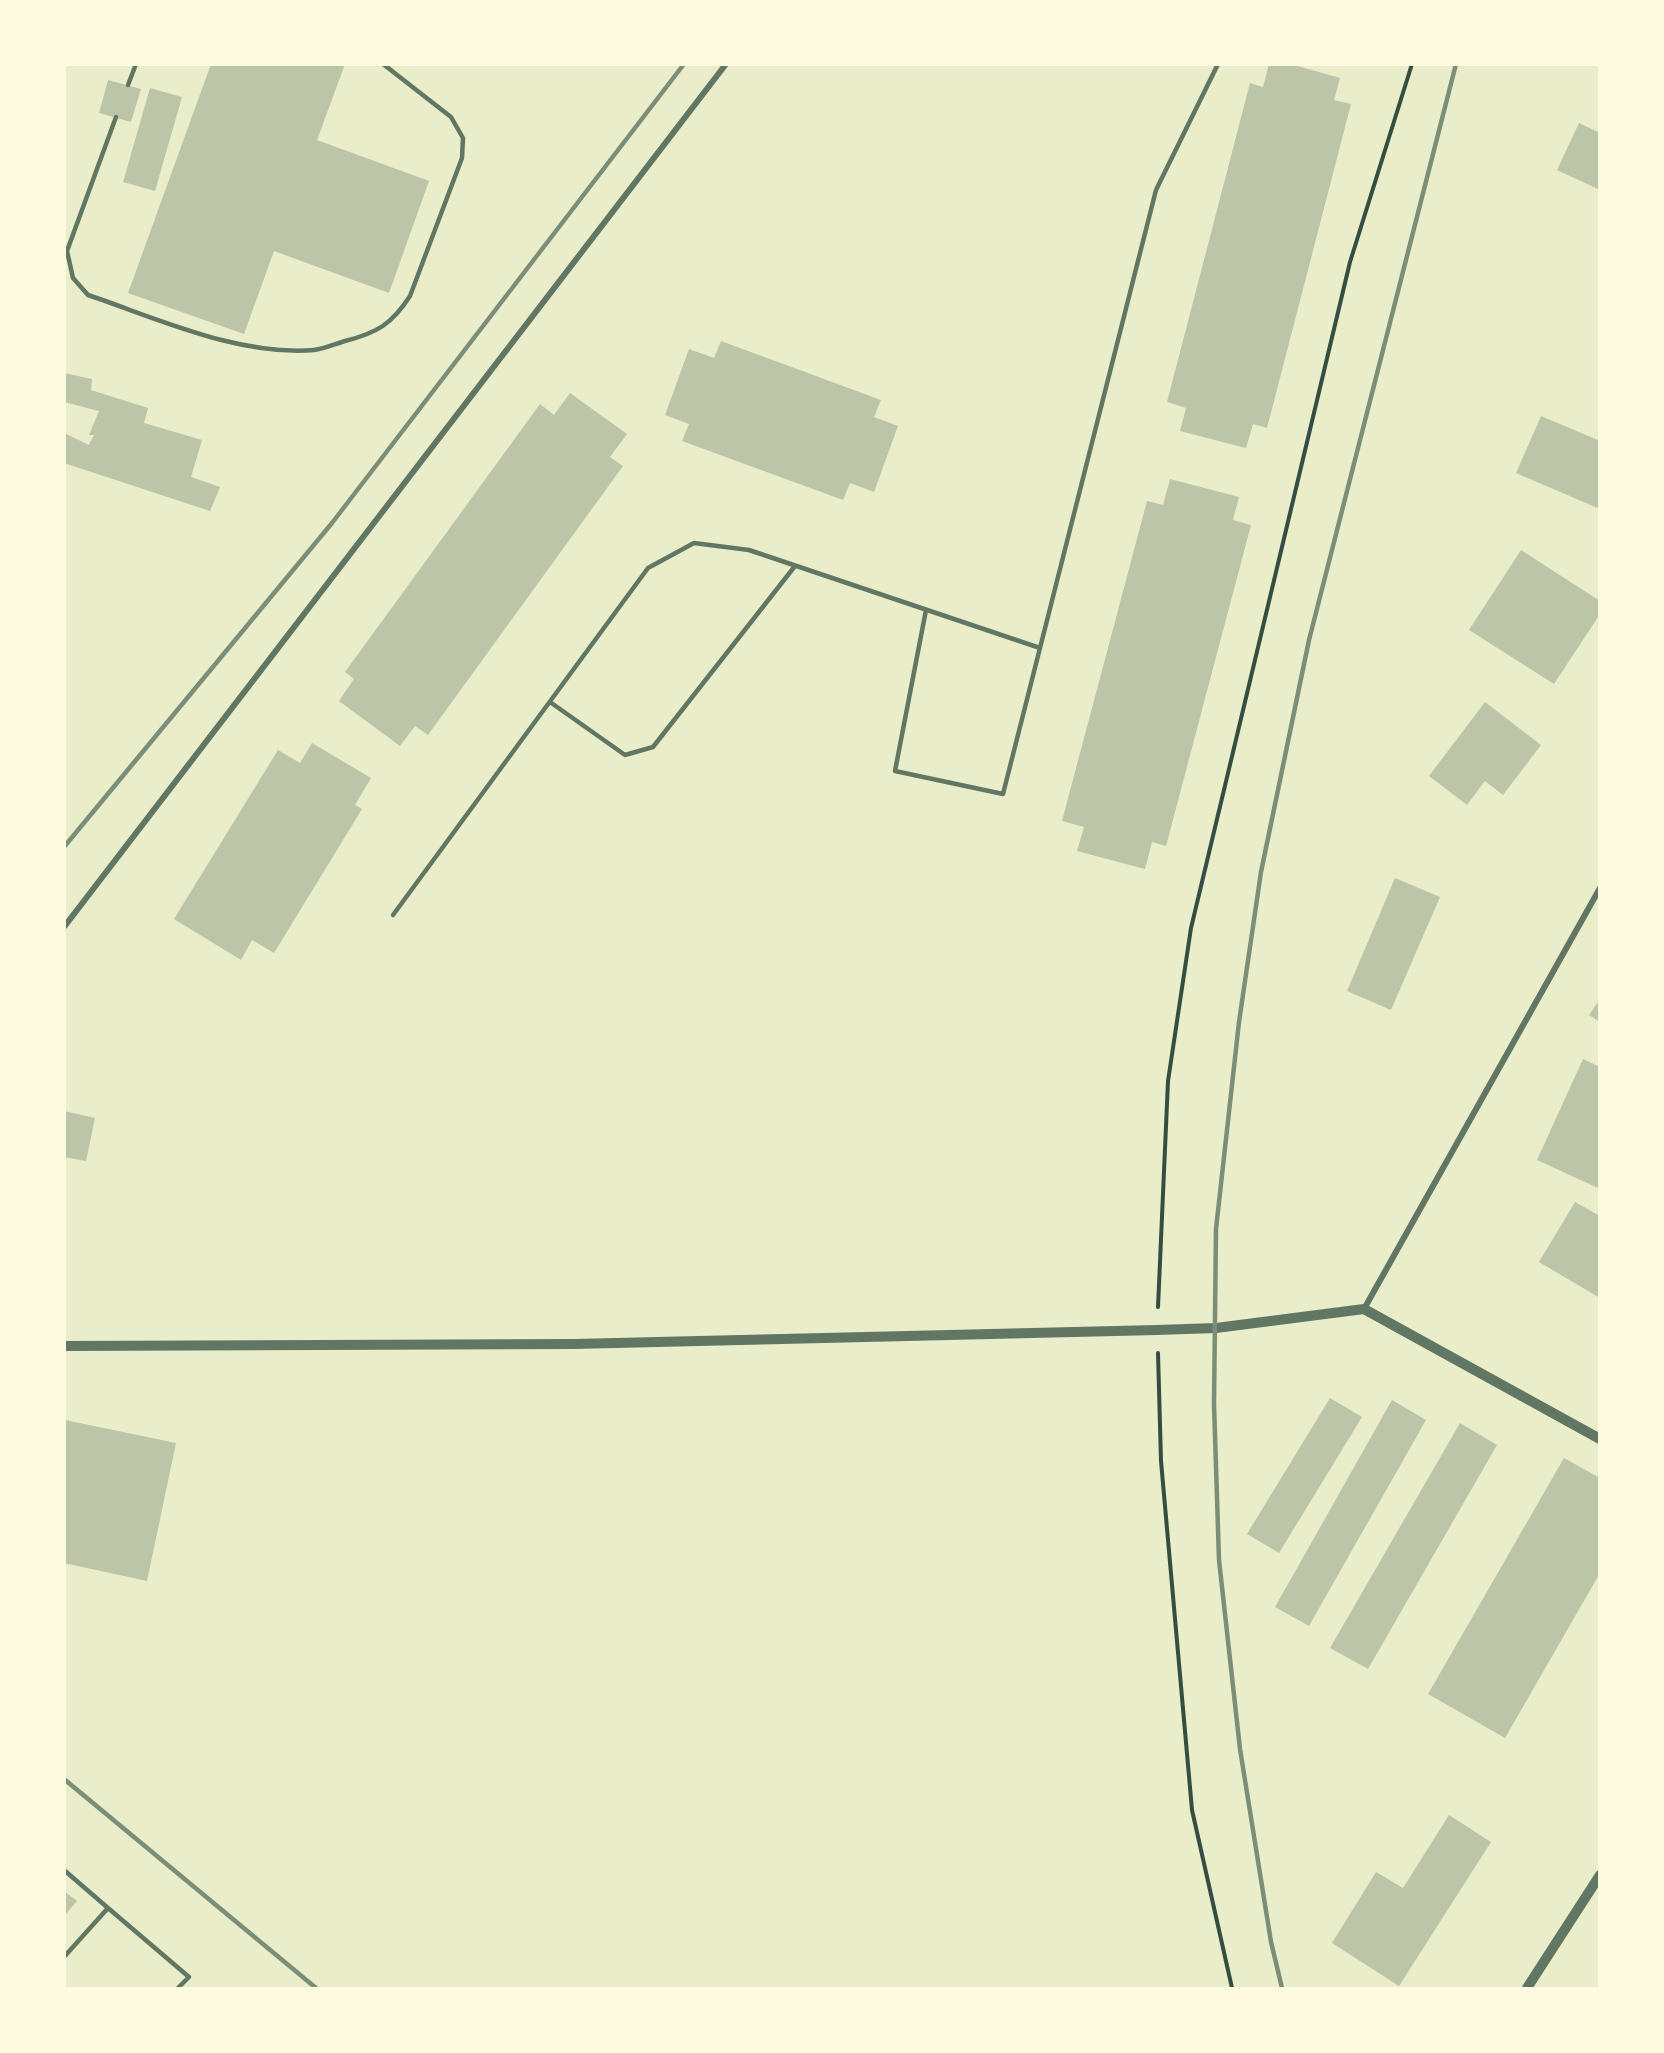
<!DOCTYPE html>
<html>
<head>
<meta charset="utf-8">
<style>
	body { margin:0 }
	#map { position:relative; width:1664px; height:2053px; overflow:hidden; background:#e9edc9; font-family:Quicksand,sans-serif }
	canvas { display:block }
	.frame { position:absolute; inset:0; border:66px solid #fefae0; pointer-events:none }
</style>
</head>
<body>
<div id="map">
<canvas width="1664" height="2053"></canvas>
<div class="frame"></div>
</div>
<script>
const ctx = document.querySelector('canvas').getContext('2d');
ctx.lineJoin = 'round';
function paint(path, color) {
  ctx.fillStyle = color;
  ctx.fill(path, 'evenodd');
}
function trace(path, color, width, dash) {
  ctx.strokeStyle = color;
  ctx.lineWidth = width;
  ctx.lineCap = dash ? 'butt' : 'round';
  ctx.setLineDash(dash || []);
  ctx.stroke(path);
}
paint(new Path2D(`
	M211 64H345L317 140 429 181 389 293 274 251 244 334 128 293Z
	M1269 64H1290L1340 78 1334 100 1351 104 1267 428 1253 424 1246 448 1180 431 1186 408 1167 402 1250 83 1263 87Z
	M108 80 141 89 131 122 99 113Z
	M150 88 182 97 155 191 123 182Z
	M1579 123 1600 133V190L1557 170Z
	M721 341 881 400 874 417 898 426 874 492 850 483 843 500 682 441 689 424 665 415 689 349 714 358Z
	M64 373 92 379 91 390 148 408 144 423 202 440 191 477 220 487 210 511 64 463V433L89 445 94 435H89L99 411 64 402Z
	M570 393 627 434 610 457 623 466 428 735 415 726 400 746 339 701 354 679 345 672 540 404 554 415Z
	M1541 416 1600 441V509L1516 473Z
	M1170 479 1239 497 1233 520 1251 525 1166 846 1152 842 1145 869 1077 851 1084 827 1062 821 1147 501 1163 505Z
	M1521 550 1600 601V614L1554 684 1469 630Z
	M1485 702 1541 745 1503 795 1485 781 1467 805 1429 776Z
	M312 743 371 778 355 805 362 809 274 953 252 940 241 960 174 919 278 750 300 763Z
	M1395 878 1440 897 1391 1010 1347 991Z
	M1600 999V1022L1589 1015Z
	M1583 1059 1600 1067 1598 1188 1537 1160Z
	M64 1111 95 1118 86 1161 64 1157Z
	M1575 1202 1600 1216V1298L1539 1262Z
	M1330 1398 1362 1417 1279 1553 1247 1534Z
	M1392 1400 1426 1420 1309 1626 1275 1607Z
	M65 1420 176 1443 147 1581 64 1563Z
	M1460 1423 1497 1445 1368 1669 1330 1648Z
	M1564 1458 1600 1478V1573L1505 1738 1428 1694Z
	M1449 1815 1491 1842 1399 1986 1332 1943 1376 1872 1403 1888Z
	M64 1891 77 1901 64 1916Z`), '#bcc5a7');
trace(new Path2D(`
	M1158 1307 1168 1081 1191 928 1350 262 1412 64
	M1158 1353 1161 1461 1192 1810 1232 1988`), '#344e41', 4);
trace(new Path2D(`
	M128 85 136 64
	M64 250 67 251 73 278 88 295C159 319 238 356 314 350 324 349 335 344 345 341 377 333 392 324 410 296L462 158 463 138 451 117 383 64
	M67 251 116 117
	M926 610 895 771 1003 794 1040 648
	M550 702 625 755 653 747 795 566
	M393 915 648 568 694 543 749 550 1040 648 1156 190 1218 64
	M64 1870 108 1908 64 1957
	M108 1908 189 1977 178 1988`), '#617663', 4.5);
trace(new Path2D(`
	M64 927 726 64
	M1364 1309 1600 888`), '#617663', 6);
trace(new Path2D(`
	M64 1346 574 1344 1157 1330 1216 1328 1364 1309 1600 1439
	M1527 1988 1600 1875`), '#617663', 10);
trace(new Path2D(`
	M64 847 332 523 684 64
	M64 1779 316 1988
	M1282 1988 1271 1942 1240 1749 1219 1560 1214 1404 1216 1229 1239 1022 1261 872 1309 640 1456 64`), '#7c8e77', 4.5);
</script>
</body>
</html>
